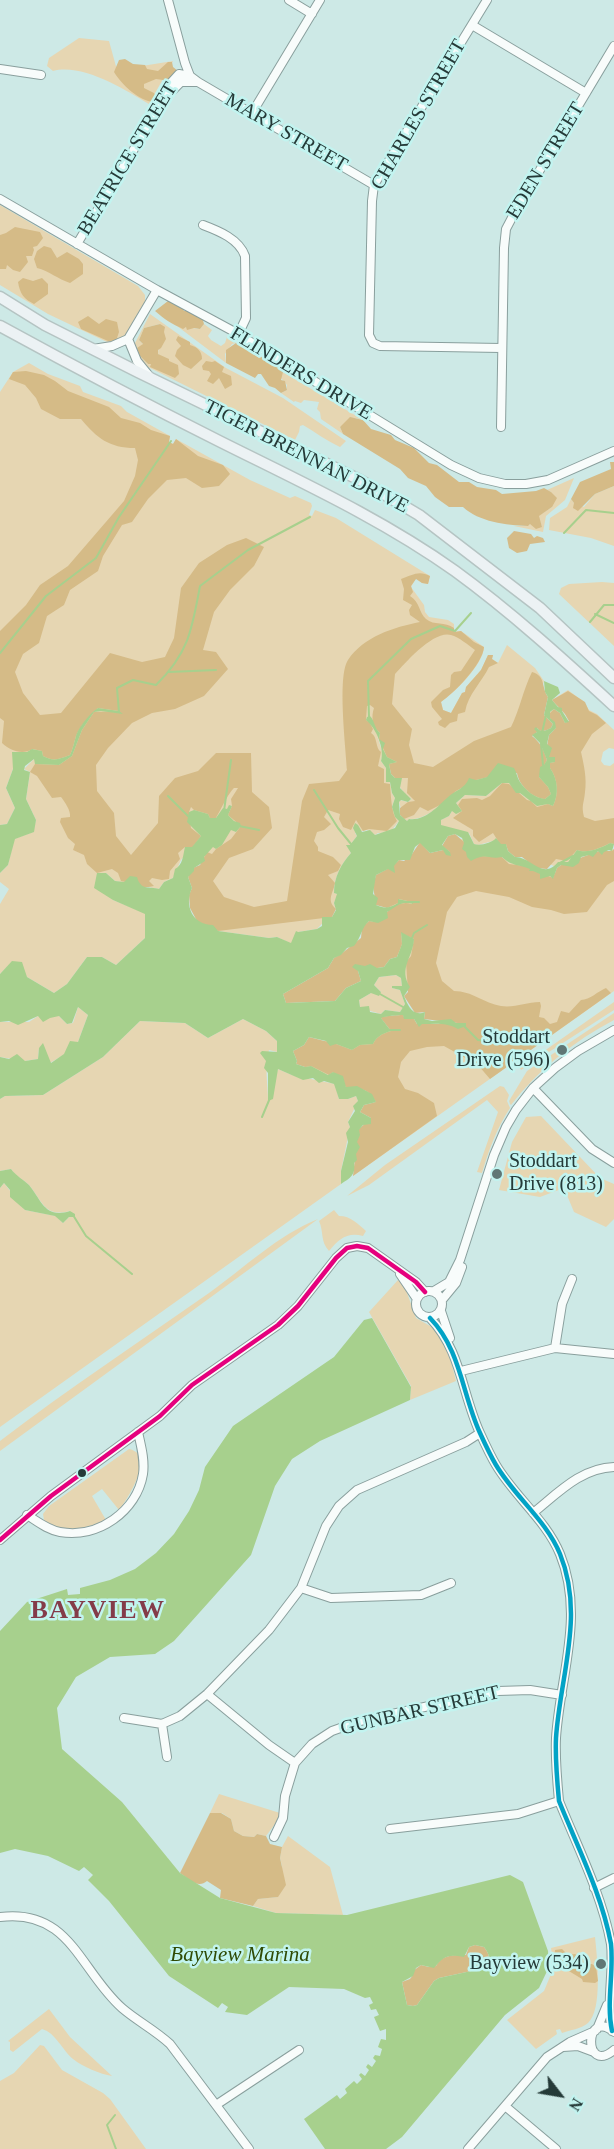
<!DOCTYPE html>
<html>
<head>
<meta charset="utf-8">
<style>
	body { margin:0 }
	#map { position:relative; width:614px; height:2149px; overflow:hidden; background:#cde9e6; font-family:"Times New Roman",serif }
	canvas { display:block }
	.north { position:absolute; left:530px; top:2065px; width:60px; height:60px; -webkit-text-stroke:4px #c2f4f0; paint-order:stroke; rotate:121deg; font-size:16px; font-weight:700; line-height:24px; text-align:center; color:#253a38 }
	.north::after { content:''; display:block; margin:auto; width:21px; height:27px; background:#253a38; clip-path:polygon(50% 0,100% 100%,50% 72%,0 100%) }
</style>
</head>
<body>
<div id="map">
<canvas width="614" height="2149"></canvas>
<div class="north">N</div>
</div>
<script>
const ctx = document.querySelector('canvas').getContext('2d');
ctx.lineJoin = 'round';
function paint(path, color) {
  ctx.fillStyle = color;
  ctx.fill(path, 'evenodd');
}
function trace(path, color, width, dash) {
  ctx.strokeStyle = color;
  ctx.lineWidth = width;
  ctx.lineCap = dash ? 'butt' : 'round';
  ctx.setLineDash(dash || []);
  ctx.stroke(path);
}
function label(font, color, halo, rows, align = 'center') {
  ctx.font = font + ' "Times New Roman",serif';
  ctx.lineWidth = 5;
  ctx.setLineDash([]);
  ctx.textBaseline = 'middle';
  ctx.strokeStyle = halo;
  ctx.fillStyle = color;
  for (const [text, x, y, turn = 0] of rows) {
    ctx.save();
    ctx.translate(x, y);
    ctx.rotate((+turn || 0) * Math.PI / 180);
    ctx.textAlign = isNaN(turn) ? turn : align;
    if (halo) ctx.strokeText(text, 0, 0);
    ctx.fillText(text, 0, 0);
    ctx.restore();
  }
}
paint(new Path2D(`
	M79 38 109 41 117 70 173 61 149 104C124 89 82 63 53 71L47 66 49 58Z
	M0 205 138 286 145 295V301C140 318 127 344 107 342L48 314 0 285Z
	M150 314 226 368 283 398 346 441 340 447C327 441 315 432 303 425L300 426 299 432 295 440 148 367 139 357 134 345ZM160 324 158 354 168 361 148 364 140 356 143 344 139 340 144 328Z
	M204 324 212 330 208 336 211 340 221 346 225 343 227 337 236 343 232 344 225 354 226 363 177 326 200 329Z
	M29 363 48 374 80 386 83 392 121 406 127 412 170 436 169 442 173 444 176 439 250 480 290 498 295 496 311 503 312 506 309 515 312 516 315 510 336 518 430 576 428 584 422 583 416 578 411 587 424 605 425 612 429 617 448 620 454 624V632L461 631 484 647C483 665 454 693 441 702L443 710 451 713 462 693 465 692 466 687 481 670 488 655H493L492 659 498 663 507 645 535 668 544 681 517 773 442 804C434 811 421 820 410 819L407 821 404 819 399 802 400 800 408 802 411 799C394 787 385 754 377 735L383 754 381 761 386 768 388 781 390 782 392 793 395 798 392 807 399 821C392 830 391 833 378 833L375 835 367 830 355 833 357 836 350 845H347L351 853C341 864 334 877 334 893L338 894 334 903 336 909 317 929 298 932 292 944 277 937 269 938 218 931 203 857 213 846 227 809 181 860 173 878 164 882 159 889 115 881 106 873 103 874 113 900 145 913V938L116 965 102 957H87L67 984 54 993 27 977 12 962 0 974V904L9 889 0 882V873L8 865 14 839 33 832 36 820 26 799 30 772 24 769 42 751 13 769 6 788 15 808 7 824 0 825V392L13 372Z
	M283 372 363 420 356 418 340 427 343 434 321 419 320 412 317 409 319 402 304 400 301 403 295 401 294 402 281 393 287 390V385L280 377Z
	M574 478 565 500 546 516 543 532 514 526H527L530 524 542 527 538 516 552 507 551 492 547 490Z
	M614 486V546L591 538 549 530 550 518 567 507 571 499 574 503 584 507 595 494Z
	M602 582 614 583V646L559 594 561 588 569 584Z
	M568 690 584 702 589 710 597 714 614 730V749L609 748 603 752 601 761 604 765 610 766 614 763V844L568 862H560L554 866 493 841 478 845 474 844 469 833 441 826V820L449 816 452 811H461L456 803 465 795 486 796 502 783H509L525 797 549 757 555 721 550 718V712L554 709 563 719 565 723 569 721 565 714 552 700Z
	M462 839 540 875 541 879 614 849V991L353 1176 375 1103 328 1075 305 1067 304 1045 417 1024 466 1023 441 1021 408 992 387 908Z
	M396 975 401 978 402 986H392V988L400 990 405 1004 400 1012 385 1010 381 1014 360 1008 359 1000 371 993 381 992 374 985 379 977Z
	M614 1002V1010L521 1070 520 1068Z
	M78 1007 88 1015 78 1042 65 1054 50 1063 39 1048 38 1059 25 1061 0 1057V1022H29L38 1016H59L67 1024 73 1023Z
	M614 1013V1020C574 1041 539 1069 511 1105L510 1104 509 1101 527 1071Z
	M243 1019 266 1031 277 1041V1052L269 1050C264 1066 268 1084 268 1100L278 1069 292 1075 335 1084 339 1099H348L356 1096 358 1101 348 1122 350 1127 341 1171V1184L0 1427V1188L4 1183 25 1210 56 1216 63 1223 69 1217 70 1211C45 1218 42 1201 29 1185 23 1179 16 1177 11 1169L0 1171V1099L5 1096 43 1095 103 1057 140 1021 185 1023 208 1038Z
	M500 1086 504 1087 509 1095 507 1101 510 1108C497 1128 489 1149 482 1173L477 1172 498 1112 487 1100 369 1185 347 1196 385 1165Z
	M541 1116 600 1178 614 1184V1219L606 1227 574 1212 564 1188 540 1197 499 1190 512 1142 526 1117Z
	M334 1210 339 1216C351 1216 358 1224 366 1231L363 1236C347 1232 339 1239 329 1251 320 1241 324 1232 319 1221Z
	M318 1219 0 1451V1441C68 1389 139 1342 209 1293 244 1268 278 1235 318 1219Z
	M398 1280 405 1287 416 1318 437 1330 451 1361 456 1381 410 1400 411 1386 369 1312Z
	M129 1449C156 1454 128 1499 119 1510L102 1489 92 1496 106 1520C89 1528 59 1536 44 1520L43 1514 49 1506Z
	M219 1794 280 1813 278 1820 266 1836 257 1834 254 1837 243 1836 234 1831 231 1819 222 1813H210Z
	M288 1836 330 1867 343 1915 276 1913 253 1906 258 1899 278 1897 282 1866 280 1858 282 1847Z
	M595 1937C597 1956 603 2010 588 2023 581 2029 570 2030 562 2033L560 2029 556 2030 557 2034 536 2049 507 2020 544 1991 554 1967 551 1948Z
	M49 2009 70 2037 112 2076C100 2074 83 2067 73 2059 62 2050 56 2033 42 2029L13 2052 10 2050V2042L8 2041Z
	M40 2045 44 2046 62 2070 103 2093 110 2099 146 2149H0V2081L14 2073Z`), '#e6d6b2');
paint(new Path2D(`
	M125 59 133 64 145 65 147 69 158 71 168 62H172L173 67 178 71 172 79 165 83 163 80 156 79 144 84V88L154 93 157 98 154 102C139 101 122 85 114 72L119 60Z
	M15 227 40 232 43 238 37 246 33 247 34 250 32 256H26L28 262 20 272 13 270 7 265 6 269H0V235L6 233Z
	M44 246 51 248 57 258 67 252 79 259 83 264V274L70 283C58 279 49 271 37 268L34 259 37 251Z
	M23 278 33 281 42 278 48 284V294L34 304C24 299 20 294 18 282Z
	M168 301 181 304 184 311H194L202 317 204 324 200 329 194 328 187 330 186 327 183 329C172 324 164 319 155 311Z
	M88 316 99 324 106 319 117 322 119 332 116 341H108L81 329 78 322Z
	M160 324 165 327 164 332 166 339 161 348 158 350V354L169 359V361L178 365 179 374 175 378 150 367 151 364H148L140 356 137 348 143 344 139 340 144 328Z
	M178 336 190 342V345C198 347 202 352 202 359L191 369 183 365 175 356 177 350 181 346 176 340Z
	M236 343H241L255 350V355L259 358 264 356 274 362 275 366 281 368 283 372 281 380 285 381 287 390 281 393 275 388 269 386 261 374H258L255 378 226 363V350Z
	M206 361 212 362 215 361 224 367 222 372 231 376 232 385 225 389 219 378 213 384 207 381 211 374 209 371 203 370 202 366Z
	M26 371 44 375 55 381 68 391 109 407 121 418 140 423 151 430 170 436 169 442 173 444 176 439 198 456 223 465 230 474 219 486 202 488 186 478 167 480 148 499 132 522 122 525 103 556 98 571 70 590 64 605 47 616 39 643 23 654 15 672 23 693 40 715 61 713 110 653 142 662 165 657 174 638 181 588 199 563 227 545 246 538 264 547 254 566 230 590 214 612 203 650 216 652 228 669 204 696 175 709 152 713 132 723 108 748 96 765 97 791 114 813 116 836 131 855 158 823 159 796 175 778 198 771 216 753H251L252 792 269 807 272 828 253 849 229 858 213 881 224 897 254 907 287 901 302 801 309 784 339 781 347 770C346 748 337 676 348 660 363 637 394 627 420 622L410 615 409 610 412 605 403 600 404 589 401 579C412 575 419 570 430 576L428 584 422 583 416 579 411 586 413 592 410 596C420 602 419 613 426 619 434 626 445 621 454 628V632L461 631 474 642 484 647C483 664 454 693 441 702L443 710 451 713 462 693 465 692 466 687 481 670 488 655H493L492 659 498 663 489 667C482 682 468 694 465 712L458 714 457 721 450 723 445 728 439 725 438 722 442 719 432 707 431 702 443 690 450 687 451 675 454 672 461 671 475 650C468 645 459 637 451 635 434 630 406 662 395 674L392 704 412 729 409 745 414 763 433 767 474 741 511 727C520 709 523 690 532 672 546 676 541 687 548 697L544 715 553 724 551 728C545 731 541 733 537 728V732L532 736C540 742 544 750 547 760L539 777 548 787 551 794 545 799C533 798 519 786 517 773L493 772 488 777 476 780 456 791 442 804 428 811 420 807 414 815 404 819 400 815V808L408 802 415 801 407 793 408 778H395L391 774 389 764 397 762 387 757 379 739 380 733C372 726 371 717 374 708L370 705 367 706 366 720 370 723 373 729 371 733C378 737 375 748 381 752L378 766 384 769V783L390 784C391 795 391 812 397 821L387 831 369 829 363 831 356 820 351 830 343 827 339 819 340 814 328 810 324 817 331 824 324 830 317 832 314 841 318 847V851L333 857 341 865 338 871 328 875 335 883C333 894 326 900 336 909L332 917 218 931 197 921 190 908 189 895 192 888 188 877 193 868 200 865 207 852 212 854 216 849 231 839 241 826 228 815 232 806 231 799 238 788H234C229 792 220 811 216 818H210L208 814 194 810 191 807 189 812 191 828 201 836 192 848 185 847 178 853 180 859 170 871 169 879 162 880 152 878 149 881 154 886 143 888 139 885 121 881 118 873 112 869 97 873 87 864 84 855 73 850 75 844 68 838 60 822 61 818 70 817C71 811 65 802 61 797L52 798 37 776 30 772 35 764 59 765 72 756 82 730 94 712 119 711 98 708C91 714 79 727 76 736 74 742 73 749 70 755 59 759 54 762 43 756L42 751 33 749C22 755 11 751 2 743L4 721 0 718V631L26 605 40 585 68 566 124 501 135 476 138 460 135 448C109 448 97 438 81 419H60L41 409 36 398 25 385 9 379 13 372Z
	M350 417 363 420 371 429 391 435 395 440 414 448 429 463 437 465 459 482H469L477 487 496 490 502 494 536 491 544 488 551 492 557 498 552 507 539 516 542 527 536 529 530 524 528 526C506 525 479 522 463 507H449L435 497 426 486 408 478 400 469 343 434 340 427Z
	M610 462H614V486L595 494 578 511 573 508 574 503 571 499 580 482 611 469Z
	M514 531 531 534 534 538 537 536 543 538 545 542 530 544 527 551 517 553 509 548 507 538Z
	M568 691 585 702 589 711 597 715 606 723 592 734 581 752C584 765 587 779 585 792 584 804 581 805 584 817L595 821 614 818V844L610 843C600 848 588 854 577 850L567 861 556 859 547 869 536 868 522 857H515L508 851 506 844H500L493 833 479 842 473 836V830L453 818 462 811 458 805 462 799 477 798 482 800 490 796 502 783 509 784 527 800 531 801 537 807 548 804 553 806C559 794 558 779 550 768V763L555 762V758L549 757 547 746 549 735 556 728 550 718V713L554 709 560 713 565 723 569 721 565 714 552 700Z
	M455 834 480 856 502 857 509 864 525 866 553 878 557 868 561 865 599 851H612L614 849V881L607 885 587 912 564 914 551 910 532 907 509 897 476 891 457 897 447 912 436 963 442 981 454 991C472 991 484 1003 501 1006 515 1008 526 1002 540 1002L541 1006 539 1017 544 1018 550 1024 557 1022 561 1011 569 1013 581 1000C590 1000 598 991 606 988L611 993 490 1079 478 1065 444 1046 427 1047 410 1051 401 1062 398 1077 405 1089 418 1093 434 1103 437 1116 353 1176 358 1130 371 1118 360 1112 364 1105 376 1102C368 1087 360 1089 346 1087L333 1072 329 1075 311 1066 305 1067 296 1064 297 1061 293 1051 304 1045 309 1037 336 1044 352 1050 360 1045 373 1044C377 1036 382 1034 391 1031L380 1017C387 1016 397 1015 403 1015L405 1019H414L417 1024H466L424 1019 425 1012 415 1013 404 996 408 992 406 962 411 956 414 939 401 933 402 944 397 957 390 959 384 967 358 971 361 981 346 988 335 1001 286 1003 283 994 328 968 334 958 341 954 361 938 362 927 369 921 378 922C386 912 398 899 412 904V902L399 899 398 903 387 908 376 905 373 886 376 875 393 866 399 860 404 861 412 854 420 842 430 853 443 850 450 852 442 846 448 836Z
	M210 1813H221L231 1819 234 1831 243 1836 254 1837 257 1834 266 1836 270 1844 282 1847 280 1858 286 1885 278 1897 258 1899 253 1906 220 1898 221 1890 207 1881C198 1889 189 1879 180 1873Z
	M475 1945 484 1947C489 1954 492 1960 485 1968L439 1978 434 1981 417 2005 413 2006 407 2005 402 1982 410 1979 413 1975V1971L421 1965 429 1967 436 1966C442 1954 455 1955 466 1955L469 1947Z
	M562 1949 568 1955 575 1954 583 1959 584 1964H592L596 1967 598 1981 595 1983 583 1982 582 1979 554 1962 555 1950Z`), '#d5bb87');
paint(new Path2D(`
	M544 681 558 687 560 693 552 700 558 707 562 708V711L569 722 565 723 560 713 554 709 550 712V718L555 722 556 728 549 735 547 744 552 748 549 757H555V762L550 763V768C558 779 559 794 553 806L548 804 537 806 520 793H516L509 783H502L486 796 465 795 456 803 462 811 456 814 452 811 449 816 441 820V825L468 832 474 844C480 846 492 843 496 838L501 844H506L508 851 515 857C530 856 543 881 558 862H568L577 850C587 854 601 848 610 843L614 844 612 851 609 850 604 852 602 855 598 851 593 857 589 855 581 857 579 863 573 867 561 865 557 868 553 879 550 876 540 879V874L533 871H529L530 869C519 864 513 867 502 857 487 860 487 852 471 861L467 857 466 852 462 849 464 843 462 838 455 834 448 836 442 845 450 852 451 856 446 855 443 850 430 853 420 843 415 847 410 860H399L394 866 395 873 388 869 376 875 373 894 378 898 376 905C384 909 390 908 398 903V899L412 902 413 904C401 900 397 907 387 912L388 918 378 923 369 921C361 928 361 938 354 946L347 948 341 955 334 958 328 968 283 994 286 1003 335 1001 346 988 361 981 358 971 352 967 355 964 365 966 370 964 377 968 384 967 390 959 397 957 402 944 401 932 414 939C413 958 398 968 410 987L404 996C408 1006 413 1017 425 1012L424 1019 432 1021 451 1019 456 1023H466V1026L458 1029C446 1022 435 1024 422 1024L419 1027 414 1019H404L403 1015C398 1015 385 1016 381 1018L391 1031C382 1034 377 1036 373 1044L360 1045 352 1050 336 1044 330 1046 326 1041 309 1037 304 1045 293 1051 297 1061 296 1064 305 1067 311 1066 328 1075 333 1072 343 1076 346 1087 357 1086 372 1094 376 1102 364 1105 360 1112 371 1118V1124L363 1125 359 1130 360 1135 357 1142 360 1147 356 1154 357 1160 354 1163C356 1175 350 1178 341 1184V1171L348 1142 346 1133 350 1127 348 1122 355 1111 353 1106 358 1101 356 1096 348 1099H339L334 1084 324 1081 319 1083 313 1078 303 1080 278 1069 273 1099 268 1101V1073L264 1068 266 1061 260 1053 262 1051 277 1052V1041L266 1031 243 1019 208 1038 185 1023 140 1021 103 1057 43 1095 5 1096 0 1099V1057L9 1059 17 1054 25 1061 38 1059 39 1048 43 1043 51 1063 64 1054 70 1041 78 1042 88 1015 78 1007 72 1023 67 1024 59 1016 50 1018 43 1022 38 1016 18 1025 9 1021 0 1022V974L12 961 22 962 27 977 54 993 67 984 87 957H102L116 965 145 938V914L113 900 94 888 97 873H106L115 881 124 882 130 876 137 877C141 891 149 886 159 889L164 882 173 878 175 869C183 865 183 855 185 847H192L201 836 187 822 189 812 194 810 208 814 210 818H216L223 808 227 809 229 805 232 806 228 815 234 821 240 823 241 826 236 832 231 830 222 845 216 849 213 847 204 857 205 861 194 868V871L188 877 192 888C184 905 192 925 213 925L218 931 269 938 277 937 291 943 296 931 298 932 317 929 322 926V917H332L336 910 334 903 337 894 334 893C334 877 341 864 351 853L346 845H350L357 836 353 828 355 823 358 825 362 832 370 830 375 835 395 828 399 821 395 817 392 807 395 798 392 793 390 782H386V768L381 761C385 749 376 728 366 720L367 717 370 716C375 721 374 728 380 733L379 739 385 743 383 749 387 757 397 762 389 764 391 774 395 778H402L400 788 411 799 408 802 401 800 399 802 400 815 407 821 409 819C425 821 437 807 447 798 455 790 465 789 469 778L476 780 487 777 498 763 514 768C517 773 517 778 520 782 526 791 535 798 545 799L551 794 548 787 539 777 540 767 544 765 547 760 540 743 532 735 537 732 534 729 536 727C541 733 545 731 551 728L553 724 544 715 548 697 545 692ZM396 975 401 978 402 986H392V988L400 990 405 1004 400 1012 385 1010 381 1014 370 1012 369 1006 360 1007 359 1000 371 993 379 996 381 992 374 985 379 977Z
	M98 708 119 711 123 714 101 711 94 712 82 730 72 756 59 765 35 764 34 759 25 766 24 770 30 772 26 799 36 820 34 832 15 839 8 865 0 873V825L7 824 15 808 6 788 13 769 12 752H27L32 749 42 751 43 756C54 762 59 759 70 755 73 749 74 742 76 736 78 728 91 712 98 708Z
	M11 1169C16 1176 23 1179 29 1185 42 1201 45 1219 70 1211L75 1214V1217H69L63 1223 55 1216 25 1210 10 1197V1190L4 1183 0 1188V1171Z
	M372 1318 411 1387 410 1400 320 1441 292 1459 275 1486 251 1555 174 1641 155 1654 110 1657 76 1677 57 1708 62 1749 122 1802 180 1873 220 1898 276 1913 347 1915 510 1875 523 1882 548 1951 549 1967 539 1988 505 2015 402 2137 386 2149H325L304 2119 337 2095 340 2099 347 2093 345 2089 354 2081 357 2084 362 2079 359 2075 361 2073 365 2076 369 2070 366 2067 368 2064 372 2067 376 2061 373 2058 375 2055 380 2056 382 2049 378 2047 381 2039 386 2040V2029L380 2031 374 2017 379 2015 376 2009 371 2010 369 2005 373 2003 370 1997 365 1998 344 1989 289 1987 247 2015 225 2012 228 2007 222 2003 218 2008 169 1976 109 1901 88 1880 93 1875 84 1867 79 1871 48 1856 15 1849 0 1853V1631L27 1602 67 1589 68 1595 80 1594V1588L110 1580 135 1569 156 1553 174 1534 189 1511 199 1490 205 1467 233 1426 334 1357 364 1320ZM475 1945 484 1947C489 1954 492 1960 485 1968L439 1978 434 1981 417 2005 413 2006 407 2005 402 1982 413 1976 416 1968 421 1965 434 1968C444 1956 448 1954 464 1957L469 1947Z`), '#a7d08d');
trace(new Path2D(`
	M564 533 586 510 614 513
	M595 614 614 623
	M590 622 604 605H614
	M0 653 46 596 96 558 119 517 171 441
	M169 672 216 670
	M119 712 117 688 133 680 156 685C189 653 192 629 200 586L248 550 310 517
	M369 718 368 681 411 639 440 626 455 631 471 613
	M542 733 546 715
	M541 744 543 765
	M314 790 338 828 351 844
	M168 796 189 817
	M224 811 231 760
	M239 826 259 830
	M560 863 573 856
	M401 902H419
	M412 938 414 933 427 925
	M380 994 403 1007
	M463 1025 478 1040 495 1042
	M388 1030H400
	M262 1117 270 1098
	M73 1215 86 1236 132 1274
	M115 2115 107 2125 116 2149`), '#a7d08d', 2);
const minor = new Path2D(`
	M168 0 185 63 190 76
	M289 0 312 14
	M487 0 374 185 372 201 369 335 373 343 380 346 501 348
	M472 25 586 93
	M0 69 41 75
	M164 99 181 82H198
	M252 113 320 0
	M0 199 157 290 231 330 451 465 479 478 505 484H526L548 480 614 451
	M203 225C219 231 239 239 245 256L246 318 238 335
	M77 244 164 99 168 86 179 74 190 76 198 82 374 185
	M128 339 137 361 150 377
	M93 349 112 346 128 339 157 290
	M501 427 504 248 506 229 516 210 614 46
	M533 1088 592 1149 614 1163
	M400 1274 417 1299
	M416 1304a13 13 0 1 1 26 0a13 13 0 1 1-26 0Z
	M434 1291 449 1282 460 1260 494 1155 506 1127 516 1110 533 1088 555 1068 578 1051 614 1030
	M442 1300 456 1283 462 1267
	M441 1311 450 1338
	M430 1318C461 1350 462 1394 480 1433 485 1444 490 1455 496 1465 515 1497 546 1520 560 1554 585 1615 560 1676 556 1738 555 1759 557 1780 559 1801 578 1848 602 1895 611 1944 614 1973 606 2002 612 2031
	M555 1348 562 1304 572 1279
	M461 1371 555 1348 614 1354
	M533 1513C558 1493 581 1468 614 1467
	M27 1515C38 1522 48 1530 60 1532 98 1539 137 1511 143 1474 145 1460 141 1446 138 1432
	M0 1540 51 1496 160 1416 192 1385 278 1325 298 1306 336 1258 347 1248 357 1246 368 1248 416 1282 425 1292
	M301 1588 331 1598 421 1595 451 1583
	M207 1694 269 1745 295 1763
	M124 1718 162 1724 180 1716 207 1694 269 1630 301 1588 326 1526 339 1506 357 1490 466 1442 480 1433
	M162 1724 167 1757
	M390 1829 518 1814 559 1801
	M274 1837 283 1818 285 1796 295 1763 312 1744 332 1731 360 1721 498 1691 530 1690 562 1695
	M594 1888 614 1878
	M0 1917C70 1908 80 1971 122 2008 137 2021 155 2030 170 2044L249 2149
	M597 2029 607 2005
	M614 2032C584 2007 583 2076 614 2050
	M563 2047 578 2046 594 2052
	M216 2105 299 2050
	M505 2106 556 2149
	M468 2149 547 2057 570 2042 595 2031`);
const major = new Path2D(`
	M0 297 45 325 138 372 360 480 419 515 540 608 614 678
	M0 326C73 366 147 405 221 442 301 482 382 519 455 571 510 611 564 660 614 706`);
trace(minor, '#899f9d', 10);
trace(major, '#b5c4c3', 13);
trace(minor, '#f8fcfb', 8);
trace(major, '#ecf2f4', 10);
trace(new Path2D(`
	M430 1318C461 1350 462 1394 480 1433 485 1444 490 1455 496 1465 515 1497 546 1520 560 1554 585 1615 560 1676 556 1738 555 1759 557 1780 559 1801 578 1848 602 1895 611 1944 614 1973 606 2002 612 2031`), '#02a3c6', 4.5);
trace(new Path2D(`
	M0 1540 51 1496 160 1416 192 1385 278 1325 298 1306 336 1258 347 1248 357 1246 368 1248 416 1282 425 1292`), '#e5007d', 4.5);
for (const [x, y, r, color] of [
	[562,1050,6,"#607775"],
	[497,1174,6,"#607775"],
	[82,1473,5,"#253a38"],
	[601,1964,6,"#607775"]
]) {
  const dot = new Path2D();
  dot.arc(x, y, r, 0, 2 * Math.PI);
  ctx.fillStyle = color;
  ctx.fill(dot);
  trace(dot, '#c2f4f0', 2);
}
label('20px', '#253a38', '#c2f4f0', [
	["CHARLES STREET",419,115,-60],
	["MARY STREET",286,133,30],
	["BEATRICE STREET",128,159,-59],
	["EDEN STREET",546,161,-59],
	["FLINDERS DRIVE",301,374,31],
	["TIGER BRENNAN DRIVE",306,457,27],
	["GUNBAR STREET",420,1711,-13]
]);
label('20px', '#253a38', '#c2f4f0', [
	["Stoddart",550,1038],
	["Drive (596)",550,1061],
	["Stoddart",509,1162,"left"],
	["Drive (813)",509,1185,"left"],
	["Bayview (534)",589,1964]
], 'right');
label('italic 21px', '#2f4b05', '#c2f4f0', [
	["Bayview Marina",240,1955]
]);
ctx.letterSpacing = '1.5px';
label('bold 26px', '#843c49', '#c2f4f0', [
	["BAYVIEW",98,1611]
]);
ctx.letterSpacing = '0px';
</script>
</body>
</html>
